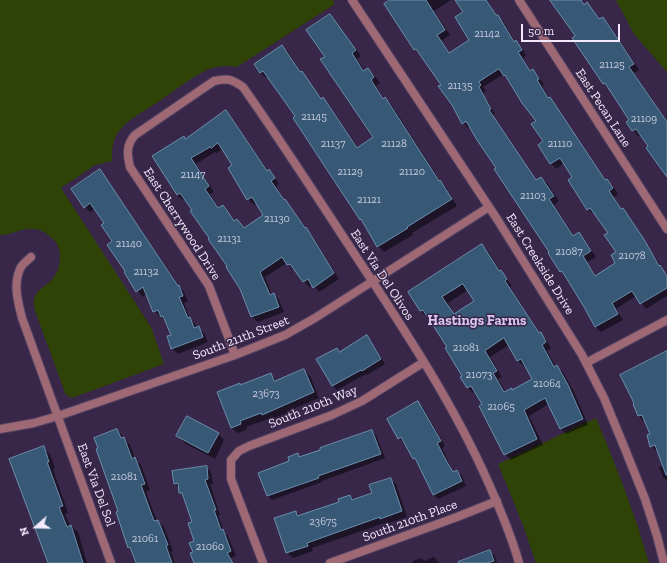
<!DOCTYPE html>
<html>
<head>
<meta charset="utf-8">
<style>
	body { margin:0 }
	#map { position:relative; width:667px; height:563px; overflow:hidden; background:#382749; font-family:"Zilla Slab",serif }
	canvas { display:block }
	.north { position:absolute; left:16px; top:507px; width:40px; height:40px; -webkit-text-stroke:3px #382749; paint-order:stroke; rotate:250deg; font-size:11px; font-weight:700; line-height:16px; text-align:center; color:#f2eafc }
	.north::after { content:''; display:block; margin:auto; width:14px; height:18px; background:#f2eafc; clip-path:polygon(50% 0,100% 100%,50% 72%,0 100%) }
	.scale { position:absolute; left:521px; top:24px; width:99px; height:18px; box-sizing:border-box; border:2px solid #f2eafc; border-top:0; padding-left:5px; font-size:12px; line-height:14px; white-space:nowrap; color:#f2eafc; -webkit-text-stroke:3px #382749; paint-order:stroke }
</style>
</head>
<body>
<div id="map">
<canvas width="667" height="563"></canvas>
<div class="north">N</div>
<div class="scale">50 m</div>
</div>
<script>
const ctx = document.querySelector('canvas').getContext('2d');
ctx.lineJoin = 'round';
function paint(path, color) {
  ctx.fillStyle = color;
  ctx.fill(path, 'evenodd');
}
function trace(path, color, width, dash) {
  ctx.strokeStyle = color;
  ctx.lineWidth = width;
  ctx.lineCap = dash ? 'butt' : 'round';
  ctx.setLineDash(dash || []);
  ctx.stroke(path);
}
function label(font, color, halo, rows, align = 'center') {
  ctx.font = font + ' "Zilla Slab",serif';
  ctx.lineWidth = 3;
  ctx.setLineDash([]);
  ctx.textBaseline = 'middle';
  ctx.strokeStyle = halo;
  ctx.fillStyle = color;
  for (const [text, x, y, turn = 0] of rows) {
    ctx.save();
    ctx.translate(x, y);
    ctx.rotate((+turn || 0) * Math.PI / 180);
    ctx.textAlign = isNaN(turn) ? turn : align;
    if (halo) ctx.strokeText(text, 0, 0);
    ctx.fillText(text, 0, 0);
    ctx.restore();
  }
}
paint(new Path2D(`
	M0 0H333L335 4 237 67C227 65 216 66 207 70 190 78 174 91 158 102 145 111 129 118 119 131 112 140 112 150 112 161L95 165 61 188 151 327 164 364 72 398 66 395 36 314C35 310 33 304 34 299 37 288 48 286 54 277 61 268 63 249 54 240 48 235 43 230 36 229 20 227 14 235 0 235Z
	M616 0H667V72L634 34Z
	M596 418C616 466 635 513 649 563H536L523 525 498 464Z`), '#304306');
paint(new Path2D(`
	M386 0H451L434 11 450 35 441 41 450 53 470 40 464 12 456 0H487L497 16 503 21 515 42 521 47 526 55 523 58 531 71 533 70 538 76 544 85 542 86 550 99 555 104 606 181 612 185 618 194 614 197 622 210 628 215 667 276V296L646 309 636 296 616 309 623 320 601 332 596 327 566 276 561 271 471 127 468 128 464 124 471 120 470 118 463 123 442 85 420 54 415 49ZM504 74 510 81 537 122 545 142 539 145 551 163 556 169 564 163 573 177 588 209 593 214 595 213 609 233 617 253V263L596 276 587 262 596 257 584 239 578 233 574 236 554 205 559 201 547 183 541 178 537 181 493 115 495 114 483 93 486 91 483 87Z
	M551 0H581L585 5 587 4 600 20 603 18 608 23 639 70 634 73 666 120 662 123 667 131V176L641 134 638 136 627 122 630 120 609 88 604 84 576 36Z
	M329 15 335 21 361 56 357 59 365 71 368 69 374 75 380 83 376 86 384 99 385 98 391 104 440 181 446 187 457 206 412 233 413 235 384 252 378 246 366 224 360 219 296 116 269 77 266 78 260 73 282 46 288 52 302 74 322 99 328 104 358 148 374 138 326 57Z
	M226 111 231 117 268 171H269L274 176 279 184 276 186 284 200 311 234 339 279 319 292 313 284 309 287 295 269 293 270 287 263 265 277 272 295 274 294 279 300 284 312 258 322 252 317 241 288 209 239H211L193 211 185 198 183 200 177 195 184 137 186 140ZM223 149 234 165 230 168 248 199 254 205 257 203 264 215 245 229 237 220 235 222 223 206 219 208 210 194 214 192 196 164 215 152 217 153Z
	M100 170 105 176 179 286 184 292 188 301 184 303 190 319 195 324 197 328 198 327 204 333 208 342 178 354 172 348V335L166 321 154 311 147 294 143 297 137 291 105 223 95 209 90 212 85 207Z
	M482 245 488 251 500 271 512 286 510 287 540 334 546 339 551 348 547 351 556 367 557 366 563 372 574 392 588 425 566 434 560 428 549 404 529 416 543 445 511 460 505 454 483 405 476 392 473 393 468 388 448 347 428 316 427 317 421 311 409 293ZM468 290 476 301 455 315 448 303ZM509 345 518 361 524 366 526 365 533 379 513 391 506 392 498 379 502 377 490 357Z
	M367 337 371 341 385 364 367 375 366 374 337 390 333 386 318 360 336 349 340 353Z
	M666 350H667V481L663 477 659 467 663 466 658 450 656 451 651 446V435L645 420 643 421 639 416 667 352Z
	M304 370 310 376 319 398 288 411 289 412 269 420 268 419 246 427 247 430 237 433 231 427 241 386 270 374 276 380Z
	M417 402 423 407 445 446 442 448 452 469 454 472 457 471 462 476 466 486 438 499 433 494 419 464 414 459 405 442 404 443 399 438Z
	M117 430 130 445 135 459 141 465 150 490 146 492 157 521 164 527 173 551 171 552 175 563H137L132 551 129 548 117 512 119 511Z
	M372 431 376 435 385 458 322 481V482L272 500 268 496 290 461 298 454 301 458Z
	M218 433 224 440 215 459 184 443 178 436Z
	M43 448 50 454 55 468 53 469 68 513 65 514 70 526 78 532 87 563H48Z
	M206 467 211 472 213 484H210L220 515H218L224 532 228 536 236 556 231 558 234 563H195L194 553 195 541 193 523 184 496 180 493V489L175 484Z
	M390 479 396 484 407 517 386 524 385 523 312 548 313 551 293 558 287 552 295 512 300 516 340 503 350 496 354 500 373 494Z
	M489 551 495 556 497 563H459Z
	M434 557 439 563H411L413 562V561L421 558 424 561Z`), '#0007');
const building = new Path2D(`
	M389 0H426L445 30 437 35 449 53 469 40 455 17 463 12 455 0H486L496 15H498L514 42 516 40 522 50 518 52 530 71 533 69 539 79 537 80 548 98 550 97 605 180 607 179 613 188 609 191 621 209 623 208 645 241 659 266 660 265 667 276V288L640 304 632 291 612 303 618 314 595 327 584 307 562 271 560 272 548 253 549 252 494 169 496 168 477 140 466 121 462 124 452 105 438 86 441 85 416 49 414 50 384 4ZM499 69 504 76 505 75 522 103 536 121 531 124 543 141 538 145 550 164 560 158 572 177 568 180 587 210 590 208 608 233 604 235 616 252 611 255 615 263 595 276 583 256 591 251 579 232 573 236 549 199 554 196 541 177 536 180 489 110 491 109 479 87 481 85 479 82Z
	M550 0H581L584 5 587 2 599 19 603 17 621 44 634 64 629 67 667 122V177L646 148 648 146 636 129 632 131 626 122 629 120 605 83 603 84 572 38 575 36Z
	M330 14 356 50 352 53 363 71 368 68 374 77 371 80 383 99 385 97 439 181 440 180 452 199 407 227 408 228 377 247 361 219 360 220 293 118 295 116 263 71 260 73 254 64 282 45 300 72 302 71 321 99 323 97 357 148 373 137 320 59 325 57 306 30Z
	M226 110 267 171 269 169 275 178 271 181 284 200 285 199 305 228 306 227 334 273 313 288 308 279 303 282 290 264 287 265 282 257 260 272 270 295 274 293 279 307 251 317 240 289 226 267 227 266 208 239 209 238 190 211 192 210 180 193 177 195 152 156 184 136 185 139ZM218 143 232 165 228 168 247 200 252 197 263 215 244 228 237 219 234 221 223 205 218 208 205 189 209 186 191 158 210 147 211 148Z
	M100 169 178 286 179 285 183 296 179 297 188 318 190 317 194 328 199 326 203 337 171 349 167 336 171 335 163 316 161 317 158 310 153 312 143 287 136 292 124 272 125 271 107 245 112 241 101 225 104 223 90 203 84 208 71 189Z
	M482 244 499 271 501 270 507 279 505 281 539 333 541 332 546 342 542 345 554 367 557 365 568 385 583 419 560 429 545 398 524 410 537 439 504 455 479 406 482 404 471 386 467 388 460 377 462 376 445 348 447 347 423 310 420 311 408 292ZM463 284 474 301 454 314 442 297ZM504 338 517 361 521 359 532 379 512 390V388L504 392 493 373 497 371 485 351Z
	M367 335 381 359 362 371 361 370 332 386 316 359 337 348 339 352Z
	M667 351V475H666L655 445 650 447 647 435 650 434 642 415 638 416 633 404 634 403 620 375Z
	M304 369 314 392 262 415 261 413 240 421 241 424 231 428 217 392 240 383V385L271 373 274 381Z
	M418 401 441 441 437 443 447 462 453 472 457 470 462 481 433 495 415 458 413 459 401 437 398 439 387 419Z
	M187 416 219 433 208 453 176 436Z
	M117 429 121 438 124 437 132 459 135 457 145 484 141 485 154 521 158 520 168 545 166 546 172 563H136L130 547 128 548 116 512 118 511 96 449 98 448 94 438Z
	M372 430 381 454 318 476 319 478 267 496 258 473 289 461 288 457 298 453 299 457 320 450V448Z
	M44 446 49 462H47L63 506 59 507 67 527 71 525 83 563H48L9 459Z
	M207 466 208 479 205 480 216 510H214L221 530 223 529 231 551 227 553 233 563H194L190 553 193 552 189 543 194 541 188 523 192 522 182 493H179L178 483 174 484 172 471Z
	M391 478 402 511 380 519V517L307 543 308 546 286 553 274 518 296 511 297 516 339 502 338 499 350 495 352 500 372 493 369 485Z
	M490 550 494 561 487 563H458V562Z`);
paint(building, '#375976');
trace(building, '#6b8eae', 1);
const minor = new Path2D(`
	M352 0 497 219 582 355 604 398 625 449 645 499 657 536 664 563
	M519 0 667 229
	M31 257C27 261 22 264 20 269 13 285 18 302 22 318L111 563
	M235 355 209 286 130 167C127 154 126 145 135 135L214 81C229 78 231 79 243 87 286 148 326 211 367 273 415 346 461 417 495 498 504 519 513 541 519 563
	M586 363 667 320
	M0 429 34 423 58 416 235 355 285 335 315 318 489 207
	M263 563 231 479V460L239 451 249 446 332 415 362 401 424 362
	M330 563 457 517 497 501`);
trace(minor, '#524262', 10);
trace(minor, '#9e6974', 8);
label('11px', '#c3c6da', null, [
	["21142",487,34],
	["21125",612,65],
	["21135",460,86],
	["21145",314,117],
	["21109",644,119],
	["21137",333,144],
	["21128",394,144],
	["21110",560,144],
	["21129",350,172],
	["21120",412,172],
	["21147",193,175],
	["21103",533,196],
	["21121",369,200],
	["21130",277,219],
	["21131",229,239],
	["21140",129,244],
	["21087",569,252],
	["21078",632,256],
	["21132",146,272],
	["21081",466,348],
	["21073",479,375],
	["21064",547,384],
	["23673",266,394],
	["21065",501,407],
	["21081",124,477],
	["23675",323,522],
	["21061",145,539],
	["21060",210,547]
]);
label('13px', '#f2eafc', '#382749', [
	["East Pecan Lane",603,108,57],
	["East Cherrywood Drive",182,224,57],
	["East Creekside Drive",540,264,58],
	["East Via Del Olivos",382,275,57],
	["South 211th Street",241,338,-21],
	["South 210th Way",313,407,-22],
	["East Via Del Sol",96,485,70],
	["South 210th Place",410,521,-20]
]);
label('bold 14px', '#dac6f1', '#382749', [
	["Hastings Farms",477,321]
]);
</script>
</body>
</html>
